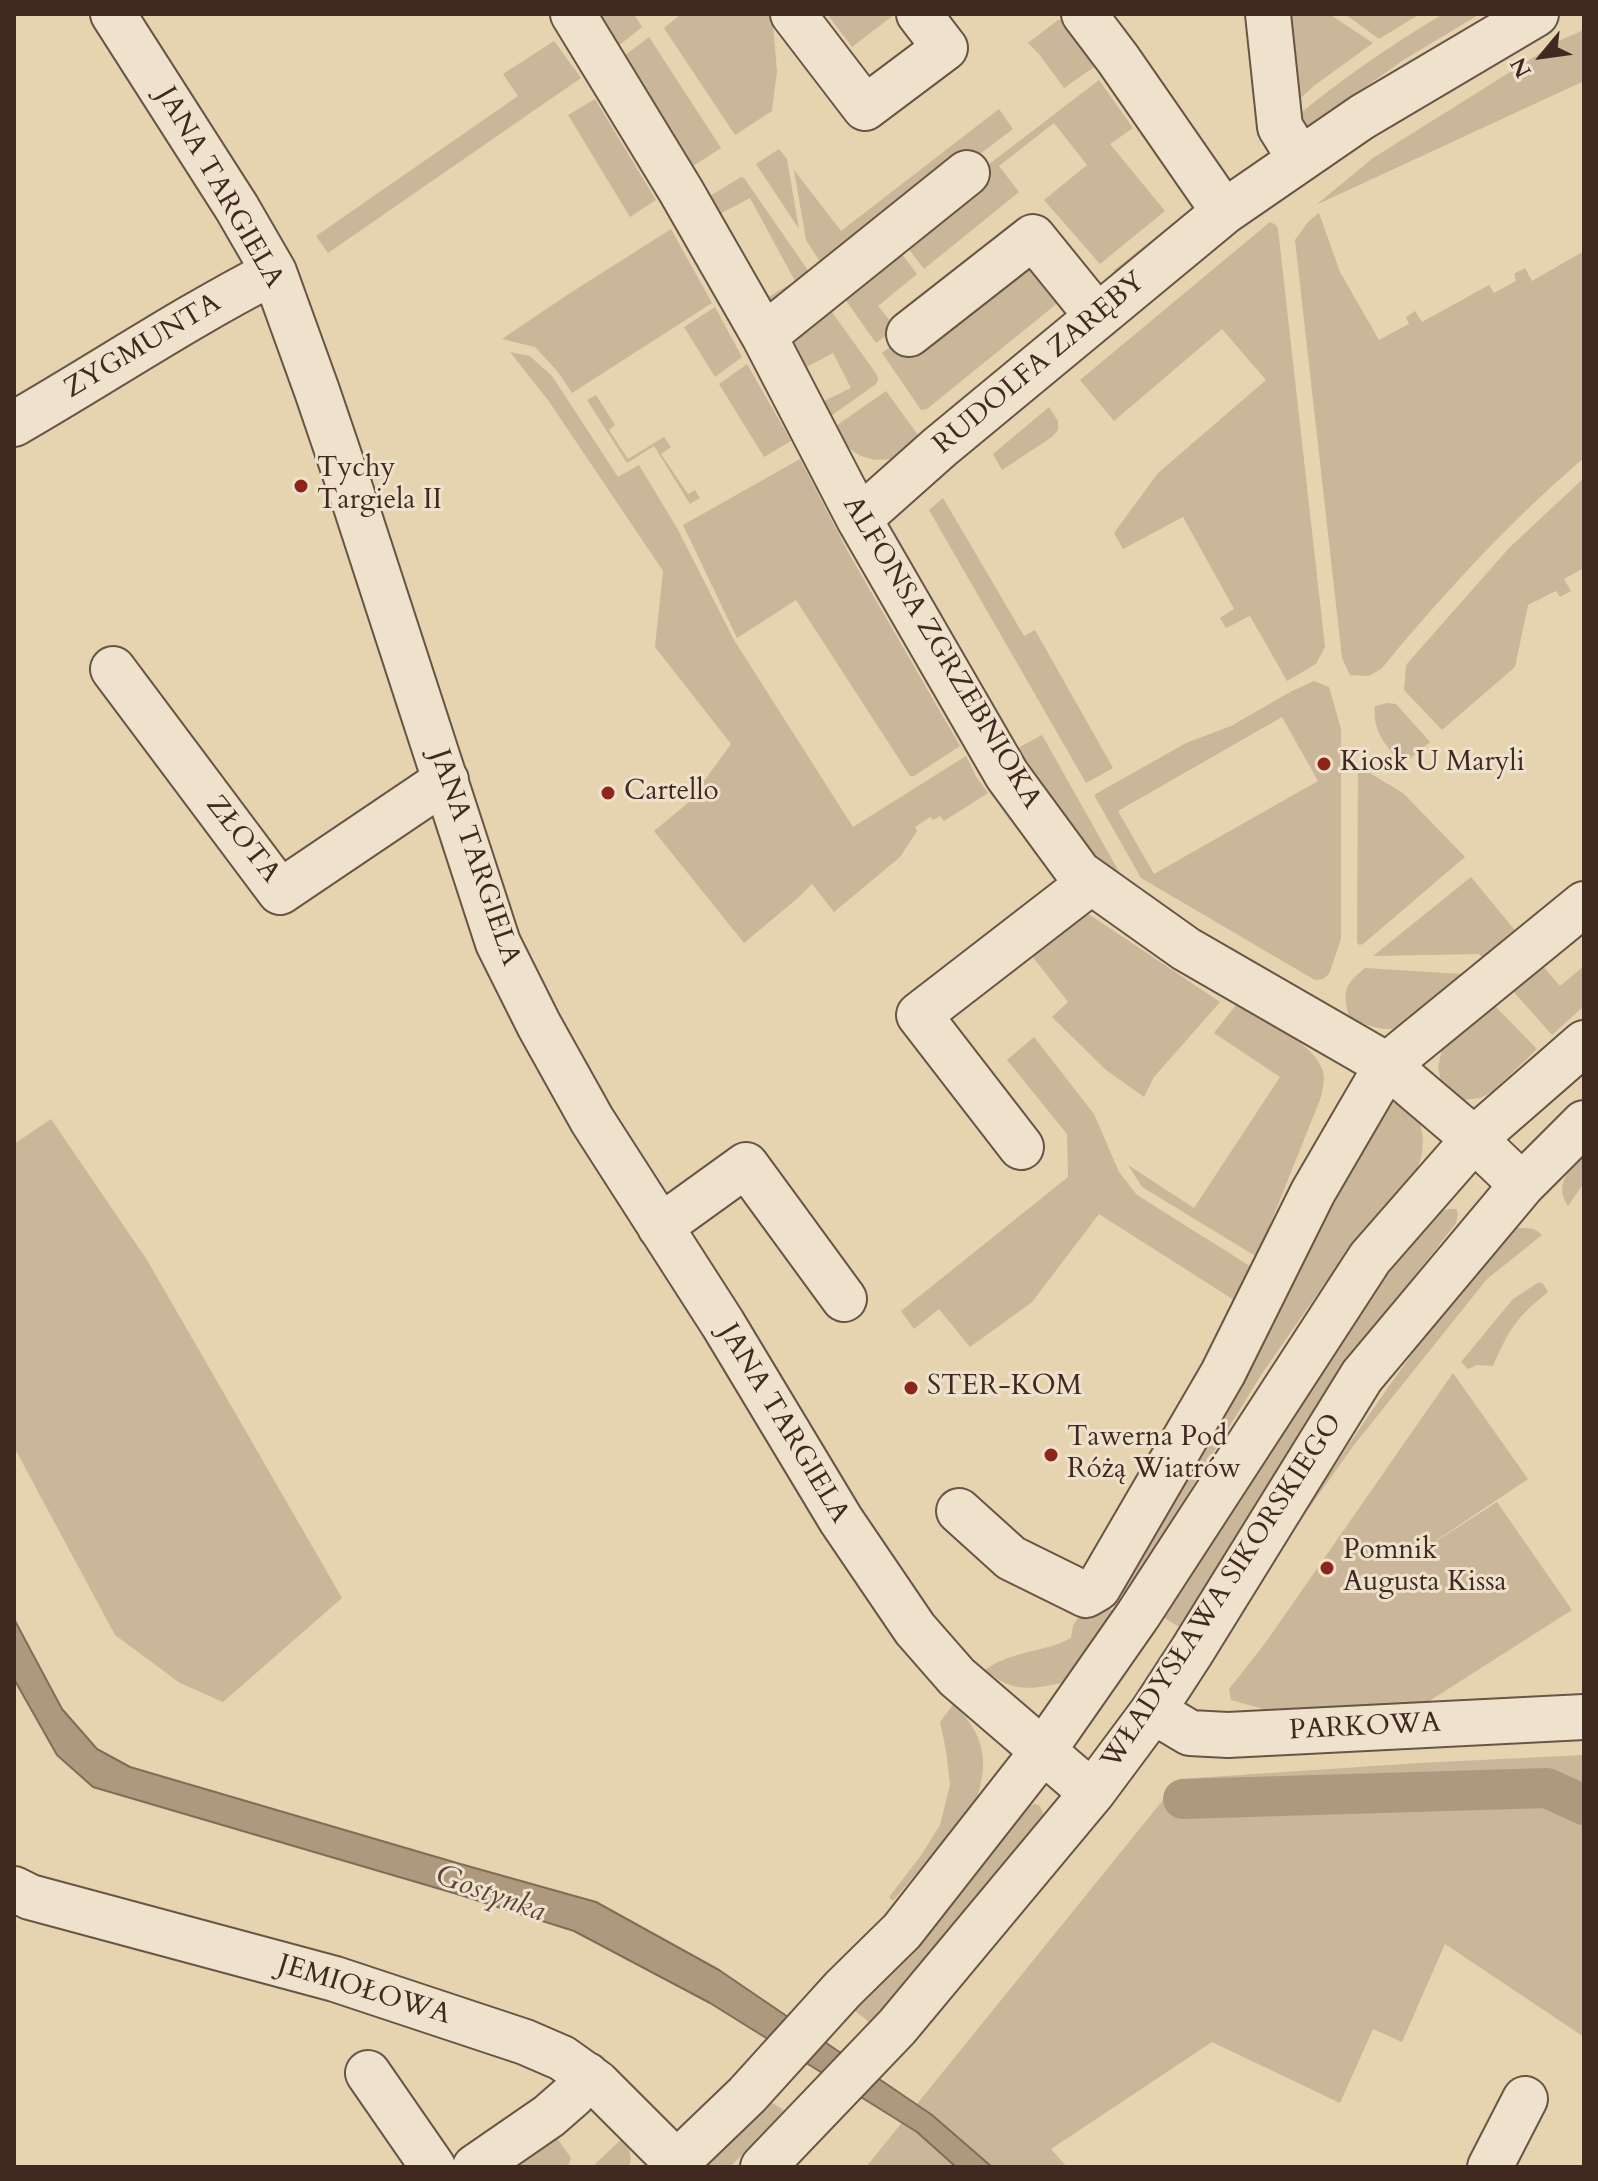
<!DOCTYPE html>
<html>
<head>
<meta charset="utf-8">
<style>
	body { margin:0 }
	#map { position:relative; width:1598px; height:2181px; overflow:hidden; background:#e6d3b0; font-family:Cardo,serif }
	canvas { display:block }
	.frame { position:absolute; inset:0; border:16px solid #412921; pointer-events:none }
	.north { position:absolute; left:1502px; top:16px; width:80px; height:80px; -webkit-text-stroke:6px #efe2cc; paint-order:stroke; rotate:241deg; font-size:22px; font-weight:700; line-height:32px; text-align:center; color:#412921 }
	.north::after { content:''; display:block; margin:auto; width:28px; height:36px; background:#412921; clip-path:polygon(50% 0,100% 100%,50% 72%,0 100%) }
</style>
</head>
<body>
<div id="map">
<canvas width="1598" height="2181"></canvas>
<div class="frame"></div>
<div class="north">N</div>
</div>
<script>
const ctx = document.querySelector('canvas').getContext('2d');
ctx.lineJoin = 'round';
function paint(path, color) {
  ctx.fillStyle = color;
  ctx.fill(path, 'evenodd');
}
function trace(path, color, width, dash) {
  ctx.strokeStyle = color;
  ctx.lineWidth = width;
  ctx.lineCap = dash ? 'butt' : 'round';
  ctx.setLineDash(dash || []);
  ctx.stroke(path);
}
function label(font, color, halo, rows, align = 'center') {
  ctx.font = font + ' Cardo,serif';
  ctx.lineWidth = 6;
  ctx.setLineDash([]);
  ctx.textBaseline = 'middle';
  ctx.strokeStyle = halo;
  ctx.fillStyle = color;
  for (const [text, x, y, turn = 0] of rows) {
    ctx.save();
    ctx.translate(x, y);
    ctx.rotate((+turn || 0) * Math.PI / 180);
    ctx.textAlign = isNaN(turn) ? turn : align;
    if (halo) ctx.strokeText(text, 0, 0);
    ctx.fillText(text, 0, 0);
    ctx.restore();
  }
}
paint(new Path2D(`
	M597 14H634L642 27 617 47Z
	M681 14H772L777 71 772 111 735 135 664 28Z
	M827 14H895L852 47Z
	M1286 14H1329L1373 43 1315 85 1294 104Z
	M1345 14H1420L1379 39Z
	M1443 14H1480L1405 59 1310 126 1306 127 1297 116C1343 78 1391 45 1443 14Z
	M1066 19 1104 60 1064 88 1039 54 1028 43 1058 20Z
	M1584 30V81L1316 205 1373 158 1561 40Z
	M649 37 721 148 690 168 623 57Z
	M554 41 581 78 328 253 316 236 518 96 503 74Z
	M1099 80 1133 128 1110 144 1165 211 1100 264 1044 200 1087 165 1054 123 999 166 1019 192 924 269 904 243 971 178Z
	M595 99 656 200 630 217 568 115Z
	M999 109 1013 129 826 271 806 240 794 170 841 231Z
	M779 149 787 159 799 229 756 164Z
	M741 177 744 178 814 279 772 313 765 299 795 281 750 198 718 215 707 198Z
	M1204 198 1206 205 1123 272 1113 271Z
	M1319 213 1340 272 1379 340 1409 324 1406 317 1415 311 1422 322 1489 285 1494 293 1516 281 1514 274 1525 268 1532 281 1584 251V458C1511 520 1443 594 1382 668L1369 676 1350 675 1342 658 1295 240 1308 222Z
	M1270 222 1276 225 1278 229 1325 647 1316 664 1287 681 1250 616 1226 628 1220 618 1234 609 1183 517 1123 549 1114 533 1158 473 1266 380 1222 329 1114 421 1080 380Z
	M671 229 712 303 572 393 558 372 535 347 502 339 567 295Z
	M898 249 917 274 878 306 896 328 876 343 842 295Z
	M1032 257 1065 297 927 409 921 410 882 353 903 336Z
	M827 305 877 375 878 380 876 384 828 418 820 403 851 388 833 353 803 369 790 338Z
	M715 307 742 357 715 377 684 327Z
	M510 352 530 356 552 376 618 477 639 465 677 528 734 640 853 827 966 756 977 778 988 793 944 821 940 816 933 820 930 817 915 827 917 831 900 857 834 912 812 884 799 897 744 943 654 831 688 803 731 744 655 647 663 571 548 400Z
	M747 364 791 441 764 457 719 384Z
	M886 391 926 446C887 465 858 469 833 428Z
	M596 395 615 425 609 430 628 459 664 437 671 447 661 454 688 494 695 490 700 498 690 504 654 446 627 463 587 400Z
	M1049 407 1058 421V430L1052 437 1002 470 993 454Z
	M800 459 848 552 960 746 914 776H910L796 600 737 638 683 525Z
	M1584 478V568L1564 579 1571 591 1560 597 1556 591 1528 605 1515 667 1442 730 1404 690 1406 665 1509 548Z
	M943 498 1024 636 1035 630 1113 768 1086 783 929 510Z
	M1314 681 1329 687 1341 729V939L1329 974 1323 979 1315 980 1141 878 1094 795 1186 743 1231 726 1292 691ZM1282 717 1318 781 1154 874 1118 811Z
	M1387 703 1396 704 1430 742 1402 765C1387 746 1372 732 1375 706Z
	M1042 735 1127 886 1080 847 1016 749Z
	M1358 766 1403 793 1465 857 1363 944 1359 945 1357 942Z
	M1471 877 1523 940 1491 966 1479 954 1373 956Z
	M1081 909 1220 1002 1154 1077 1144 1097 1106 1070 1052 1017 1068 1002 1028 951Z
	M1542 965 1560 986 1584 966V1006L1552 1035 1512 990Z
	M1365 968 1462 974 1468 983 1401 1028C1382 1031 1365 1026 1349 1016 1342 991 1345 984 1365 968Z
	M1236 1005C1261 1020 1322 1045 1324 1077 1324 1084 1322 1091 1321 1097L1257 1257 1142 1187 1128 1165 1194 1208 1280 1077 1214 1033Z
	M1495 1006 1537 1049 1492 1092 1480 1098 1464 1100 1450 1093 1441 1081 1438 1067 1442 1050Z
	M1034 1037 1094 1114 1119 1172 1137 1195 1253 1268 1234 1300 1099 1214 1032 1302 970 1347 939 1309 914 1329 901 1311 1068 1177 1067 1134 1007 1060Z
	M1392 1103 1402 1104 1414 1116 1420 1124 1423 1137 1422 1154 1416 1175 1346 1253 1261 1375 1126 1595 1121 1591 1188 1468 1275 1321 1315 1227 1384 1106Z
	M51 1119 147 1260 342 1598 223 1702 180 1683 115 1635 14 1447V1144Z
	M1584 1157V1183L1568 1206C1554 1184 1568 1172 1584 1157Z
	M1452 1209H1456L1458 1214 1456 1223 1362 1344 1181 1628 1161 1616 1344 1331 1396 1264 1444 1210Z
	M1517 1228C1527 1228 1535 1227 1542 1235L1487 1279 1354 1445 1299 1522C1342 1452 1388 1386 1437 1320 1459 1291 1488 1248 1517 1228Z
	M1539 1282 1543 1284 1548 1292C1516 1318 1509 1329 1493 1366L1477 1365 1468 1369 1461 1362 1513 1299Z
	M1453 1373 1528 1479 1407 1560 1497 1502 1572 1610 1423 1705 1263 1709 1231 1700 1229 1689 1266 1642Z
	M1106 1607 1113 1611 1091 1648 1061 1683C1028 1690 1012 1692 985 1670 1010 1651 1043 1653 1071 1638L1073 1626 1080 1615Z
	M953 1705C985 1732 990 1764 975 1803L893 1901 889 1897 920 1857 940 1825 950 1785 946 1750 940 1722Z
	M1584 1755V2037L1445 1944 1402 2042 1373 2029 1340 2103 1212 2042 1051 2149 1067 2167H866L1180 1779 1419 1763Z
	M1035 1804 1040 1806 1043 1813 1042 1820 896 1995 869 2022 854 2010 1029 1806Z
	M770 2101 785 2111 730 2167H701Z
	M552 2131 571 2158 568 2167H499Z
	M626 2135 631 2159 629 2167H592Z`), '#cab698');
const water = new Path2D(`
	M14 1619 62 1709 97 1749 130 1767 457 1863 596 1902 719 1970 932 2115 992 2167H956L917 2132 710 2003 574 1931 457 1894 93 1787 57 1755 14 1679Z`);
paint(water, '#ae997f');
trace(water, '#826c59', 2);
trace(new Path2D(`
	M1183 1799 1547 1788 1584 1805`), '#ae997f', 40);
const minor = new Path2D(`
	M113 14 237 208 274 272 317 391 350 488 498 943 539 1025 592 1120 723 1324 841 1520 915 1629 957 1677 1092 1793
	M573 14 681 191 764 336 859 519 1007 775 1079 873 1186 949 1387 1065 1474 1139 1522 1185
	M793 14 865 108 945 48 919 14
	M1084 14 1118 59 1224 212
	M1268 14 1280 127 1300 159
	M909 334 1033 237 1097 316
	M764 336 967 173
	M14 424C101 374 184 318 274 272
	M859 519 940 447 1224 212 1362 117 1536 14
	M113 669 280 892 446 780
	M1021 1147 919 1015 1091 882
	M660 1227 746 1165 844 1299
	M959 1511 1011 1558 1086 1595 1098 1588 1223 1373 1313 1192 1387 1065 1584 904
	M1153 1711 1190 1733 1228 1735 1584 1717
	M14 1889 30 1897 335 1979 525 2042 562 2058 597 2083 677 2163
	M368 2073 433 2167
	M475 2167 549 2116 573 2095 587 2075
	M672 2167 747 2095 843 1989 902 1931 1043 1751 1138 1615 1370 1258 1474 1139 1584 1043
	M763 2167 897 2027 1092 1793 1153 1711 1192 1651 1362 1376 1522 1185 1584 1123
	M1490 2167 1525 2099`);
trace(minor, '#6a5445', 48);
trace(minor, '#efe2cc', 44);
for (const [x, y, r, color] of [
	[301,486,8,"#8f2418"],
	[1324,764,8,"#8f2418"],
	[608,793,8,"#8f2418"],
	[911,1388,8,"#8f2418"],
	[1051,1455,8,"#8f2418"],
	[1327,1568,8,"#8f2418"]
]) {
  const dot = new Path2D();
  dot.arc(x, y, r, 0, 2 * Math.PI);
  ctx.fillStyle = color;
  ctx.fill(dot);
  trace(dot, '#efe2cc', 3);
}
label('28px', '#412921', '#efe2cc', [
	["JANA TARGIELA",219,188,60],
	["ZYGMUNTA",143,347,-31],
	["RUDOLFA ZARĘBY",1040,364,-40],
	["ALFONSA ZGRZEBNIOKA",941,653,59],
	["ZŁOTA",242,840,52],
	["JANA TARGIELA",474,858,71],
	["JANA TARGIELA",783,1424,59],
	["WŁADYSŁAWA SIKORSKIEGO",1223,1592,-57],
	["PARKOWA",1365,1728,-3],
	["JEMIOŁOWA",364,1991,17]
]);
label('28px', '#412921', '#efe2cc', [
	["Tychy",317,470],
	["Targiela II",317,502],
	["Kiosk U Maryli",1340,764],
	["Cartello",624,793],
	["STER-KOM",927,1388],
	["Tawerna Pod",1067,1439],
	["Różą Wiatrów",1067,1471],
	["Pomnik",1343,1552],
	["Augusta Kissa",1343,1584]
], 'left');
label('italic 30px', '#5c4538', '#efe2cc', [
	["Gostynka",490,1895,20]
]);
</script>
</body>
</html>
